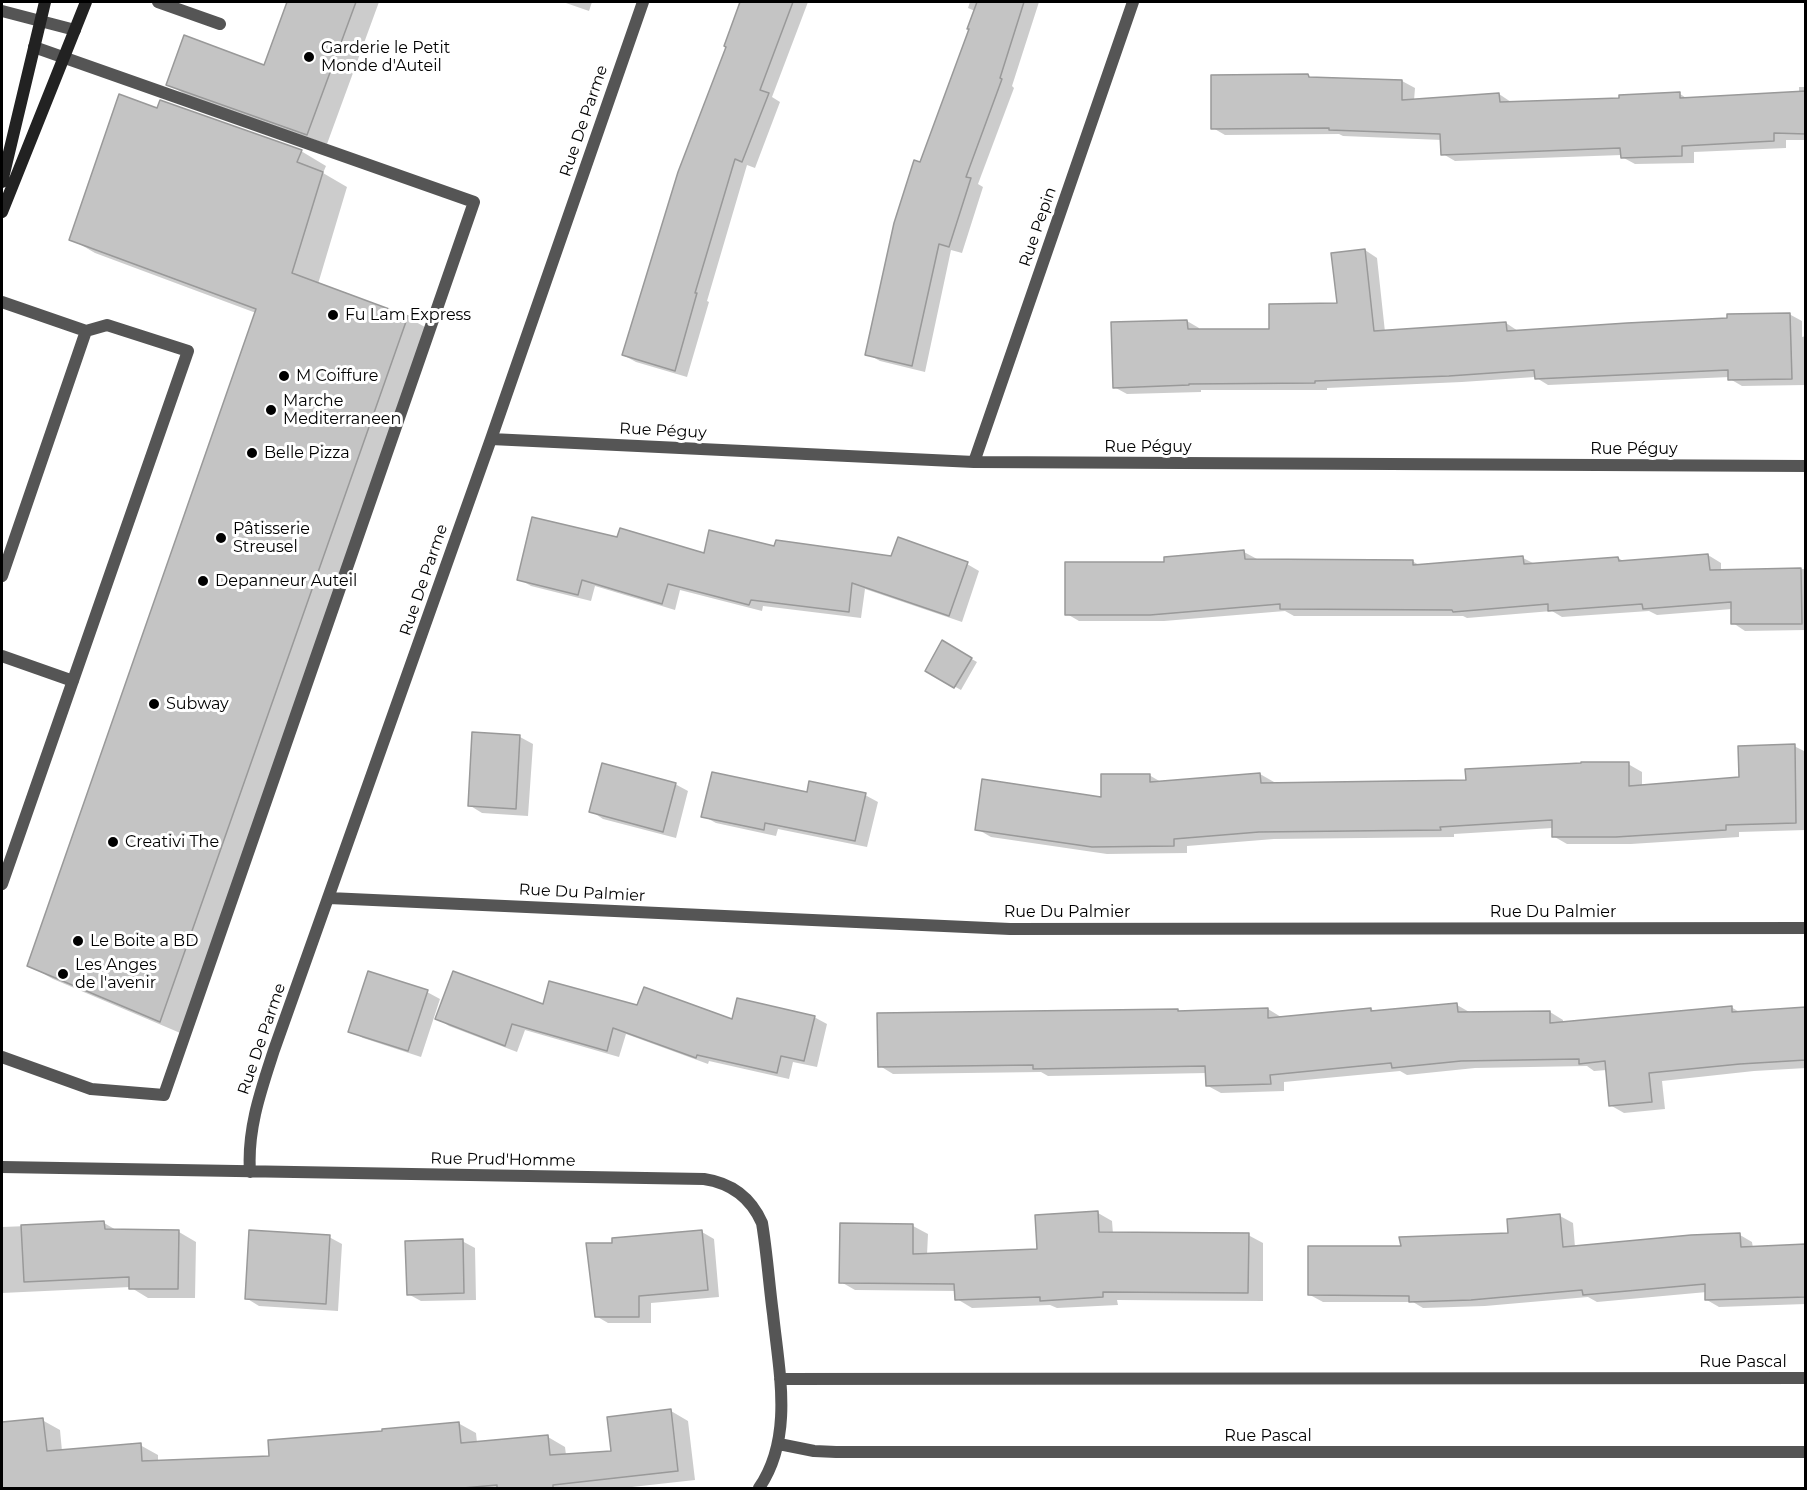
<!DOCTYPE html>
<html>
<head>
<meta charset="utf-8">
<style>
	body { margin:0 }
	#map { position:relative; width:1807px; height:1490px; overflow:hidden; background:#fff; font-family:Montserrat,sans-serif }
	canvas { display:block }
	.frame { position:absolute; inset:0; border:3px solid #000; pointer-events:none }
</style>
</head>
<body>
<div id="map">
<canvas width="1807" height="1490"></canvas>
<div class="frame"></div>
</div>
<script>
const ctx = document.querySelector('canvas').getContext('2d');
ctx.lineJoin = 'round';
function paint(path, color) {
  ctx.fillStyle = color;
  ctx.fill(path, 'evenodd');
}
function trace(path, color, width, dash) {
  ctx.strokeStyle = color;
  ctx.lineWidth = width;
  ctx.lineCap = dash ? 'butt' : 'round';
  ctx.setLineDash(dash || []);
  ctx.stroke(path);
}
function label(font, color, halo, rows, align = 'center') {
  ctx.font = font + ' Montserrat,sans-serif';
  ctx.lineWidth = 6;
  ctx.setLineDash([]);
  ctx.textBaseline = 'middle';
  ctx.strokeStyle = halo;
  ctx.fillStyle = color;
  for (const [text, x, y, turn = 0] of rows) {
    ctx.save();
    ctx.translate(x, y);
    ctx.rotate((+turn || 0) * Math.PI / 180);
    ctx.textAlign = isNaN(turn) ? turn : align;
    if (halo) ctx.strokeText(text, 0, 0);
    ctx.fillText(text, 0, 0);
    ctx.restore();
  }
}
paint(new Path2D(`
	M289 2H379L327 144 186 95 168 84 265 67Z
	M563 2H592L589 11Z
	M742 2H808L772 97 780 102 755 168 747 165 707 301 709 302 687 377 636 362 623 355 728 48 725 46Z
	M970 2H1039L1012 86 1014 88 978 184 983 187 962 253 951 250 925 372 880 361 867 354 921 164 971 29 975 11 968 8Z
	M1308 76 1313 78 1402 81 1415 88 1414 101 1499 94 1511 102 1620 100 1680 94 1688 99 1799 93V87H1806V140H1786V148L1694 152V163L1635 164 1622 157V155L1455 161 1443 154 1442 140 1343 136 1339 134 1225 135 1213 128Z
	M301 151 326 166 323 173 347 187 318 284 407 317 432 331 185 1035 53 979 28 965 256 313 95 253 71 239Z
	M1365 250 1377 258 1385 332 1506 323 1518 331 1729 320 1789 314 1802 321V337L1806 336V385L1742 386 1730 379V377L1548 385 1535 377 1462 382 1327 388V390H1201V392L1127 394 1114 387 1187 321 1199 328V331L1271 330 1339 304Z
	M619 539 705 555 775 548 967 564 979 571 962 622 865 589 861 618 763 606 762 611 680 590 675 610 595 586 591 601 531 586 519 579Z
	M1244 552 1257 559 1412 561 1421 566 1523 558 1535 564 1618 558 1625 562 1708 555 1721 563V571L1806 569V630L1745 631 1733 623 1732 609 1657 615 1649 611 1562 617 1552 611 1467 618 1463 616H1294L1285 611 1164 621H1079L1067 614 1166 563Z
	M943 643 977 662 961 690 927 671Z
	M474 734 520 737 533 744 528 816 482 813 469 805Z
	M1794 746 1806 752V830L1739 832V837L1631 844H1567L1553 836V828L1454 834V837L1274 839 1187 846V853L1107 854 991 837 977 829 1103 799 1149 775 1161 782 1260 774 1274 782V784L1467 782 1628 764 1642 772V786L1741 779Z
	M675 784 688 791 676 838 603 819 591 811Z
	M808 794 865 795 878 802 867 847 778 829 776 836 716 823 703 816Z
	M427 992 440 999 421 1057 363 1038 350 1031Z
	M1457 1005 1471 1013 1550 1012 1563 1020V1024L1731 1007 1741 1013 1806 1009V1068L1754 1071 1662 1081 1665 1109 1624 1113 1610 1105 1607 1070 1594 1071 1587 1066 1475 1068 1407 1075 1400 1071 1284 1082V1091L1221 1093 1208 1086 1207 1073 1048 1076 1041 1072 893 1074 880 1066 1178 1011 1181 1013 1268 1009 1281 1017 1371 1009 1376 1012Z
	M544 1006 638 1007 733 1021 814 1017 827 1024 817 1067 793 1062 789 1079 709 1061 708 1064 626 1034 619 1057 525 1030 517 1052 449 1026 437 1018Z
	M1098 1213 1112 1221 1113 1234 1248 1235 1263 1243V1301L1117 1300 1118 1305 1057 1308 1050 1305 972 1308 957 1299 956 1291 855 1290 841 1282 913 1226 928 1234 927 1255 1039 1250Z
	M1560 1216 1573 1223 1575 1247 1740 1235 1752 1242 1753 1248 1806 1246V1304L1719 1307 1707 1300V1292L1597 1302 1588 1297 1485 1306 1423 1308 1413 1302H1323L1310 1295 1402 1247 1510 1235Z
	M104 1223 118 1231 179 1232 196 1242 195 1298H148L130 1287 2 1293V1227Z
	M702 1232 714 1239 719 1297 651 1303V1323H608L596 1316 614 1245Z
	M329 1237 342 1244 338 1311 259 1306 246 1298Z
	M462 1241 475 1248 476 1300 421 1301 408 1294Z
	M671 1411 688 1421 695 1480 623 1488H2V1424L42 1420 60 1430 62 1451 140 1445 158 1455V1462L271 1458 384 1433 458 1423 476 1433 477 1443 548 1437 565 1447 566 1455 613 1452Z`), '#0003');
const building = new Path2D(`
	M287 2H356L307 135 166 85 184 35 264 65Z
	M740 2H793L760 90 769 93 742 162 735 159 695 293H697L675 371 622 355 678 172 726 47 724 46Z
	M977 2H1024L1000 78 1002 79 966 177 971 178 949 247 939 244 912 366 865 355 894 223 914 160 920 162 969 29H967Z
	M1308 74 1309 77 1402 80V100L1499 93 1500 102 1619 98V95L1680 92V98L1806 91V134L1774 133V141L1682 146V156L1621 158 1620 148 1441 155 1440 134 1329 130V128L1211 129V75Z
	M119 94 157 108 160 100 302 150 297 162 323 172 292 273 408 316 160 1022 27 966 256 309 69 240Z
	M1365 249 1374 331 1506 322 1507 331 1627 323 1727 318V314L1790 313 1792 379 1728 380V370L1535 379 1534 370 1449 376 1315 381V383L1189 384V385L1113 388 1111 322 1187 320 1188 329H1269V304L1337 303 1331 253Z
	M532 517 617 537 620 528 704 553 709 530 774 546 776 540 891 556 898 537 968 562 949 616 852 583 849 612 751 600 749 605 668 584 662 604 582 580 578 595 517 580Z
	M1244 550 1245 559 1413 560V565L1523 556 1524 564 1618 557 1619 561 1708 554 1710 570 1801 568 1802 624H1731V602L1643 609 1642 604 1548 611V604L1453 612 1452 610 1280 609V604L1150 615H1065V562H1164V557Z
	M942 640 972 658 954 688 925 671Z
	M472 732 520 735 516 809 468 806Z
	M1795 744 1796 823 1726 825V830L1616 837H1552V820L1440 827 1441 830 1259 832 1174 839V846L1092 847 975 830 982 779 1101 797V774H1150V782L1260 773 1261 783 1466 780 1465 769 1581 763V762H1629V786L1739 777 1738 746Z
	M602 763 676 783 663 832 589 812Z
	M712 772 807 792 809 781 866 793 855 841 765 823 764 830 701 817Z
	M368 971 428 990 408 1051 348 1032Z
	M453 971 543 1004 549 981 637 1005 644 987 732 1019 737 998 815 1016 804 1061 781 1056 777 1073 697 1055 696 1058 613 1028 607 1051 512 1024 505 1046 435 1019Z
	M1457 1003 1458 1012 1550 1011V1023L1732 1006V1012L1806 1007V1060L1740 1064 1649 1073 1652 1102 1609 1106 1605 1061 1579 1064V1059L1461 1061 1392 1068 1391 1063 1270 1075 1271 1084 1206 1086 1205 1066 1033 1069V1065L878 1067 877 1013 1178 1009V1011L1268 1008V1018L1371 1008V1011Z
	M1098 1211 1099 1232 1249 1233 1248 1293 1103 1292V1297L1040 1301V1297L955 1300 954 1284 839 1283 840 1223 913 1224V1254L1037 1249 1035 1215Z
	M1560 1214 1563 1247 1691 1235 1740 1233 1741 1247 1806 1244V1297L1705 1300V1284L1583 1295 1582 1290 1471 1300 1409 1302V1296L1308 1295V1246H1401L1399 1237 1508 1233 1507 1219Z
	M104 1221 105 1229 179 1230 178 1289H129V1277L24 1282 21 1225Z
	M249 1230 330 1235 326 1304 245 1299Z
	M702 1230 708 1290 639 1296V1317H595L586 1243H612V1238Z
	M463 1239 464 1293 407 1295 405 1241Z
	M671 1409 678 1471 553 1485V1488H497V1485L463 1488H2V1422L43 1418 47 1451 141 1443 142 1461 269 1456 268 1440 382 1431V1429L459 1422 461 1443 548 1435 550 1455 611 1451 607 1417Z`);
paint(building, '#c4c4c4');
trace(building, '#999', 1.5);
trace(new Path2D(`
	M158 2 220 24
	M2 11 75 30
	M2 302 86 331 107 325 188 351 2 884
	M2 576 86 331
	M2 656 73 681
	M2 1057 91 1089 164 1095 474 202 34 47`), '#555', 12);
trace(new Path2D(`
	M491 439 974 462 1806 466
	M974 462 1133 2
	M329 898 1010 929 1806 928
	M2 1167 704 1179C731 1183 751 1198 762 1223 767 1253 769 1284 773 1314 779 1372 794 1437 759 1488
	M250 1172C247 1129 261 1090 274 1050L491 439 643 2
	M780 1379 1806 1378
	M779 1444 814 1451 836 1452H1806`), '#555', 12);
trace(new Path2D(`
	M2 182 45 2
	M2 212 86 2`), '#222', 12);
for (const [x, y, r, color] of [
	[309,57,6,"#000"],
	[333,315,6,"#000"],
	[284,376,6,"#000"],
	[271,410,6,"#000"],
	[252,453,6,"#000"],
	[221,538,6,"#000"],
	[203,581,6,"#000"],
	[154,704,6,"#000"],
	[113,842,6,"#000"],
	[78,941,6,"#000"],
	[63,974,6,"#000"]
]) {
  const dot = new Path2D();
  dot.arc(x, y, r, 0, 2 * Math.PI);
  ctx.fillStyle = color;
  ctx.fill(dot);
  trace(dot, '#fff', 2);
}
label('16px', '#000', '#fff', [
	["Garderie le Petit",321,48],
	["Monde d'Auteil",321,66],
	["Fu Lam Express",345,315],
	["M Coiffure",296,376],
	["Marche",283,401],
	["Mediterraneen",283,419],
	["Belle Pizza",264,453],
	["Pâtisserie",233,529],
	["Streusel",233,547],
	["Depanneur Auteil",215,581],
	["Subway",166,704],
	["Creativi The",125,842],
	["Le Boite a BD",90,941],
	["Les Anges",75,965],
	["de l'avenir",75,983]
], 'left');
label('16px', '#000', '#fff', [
	["Rue De Parme",584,121,-71],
	["Rue Pepin",1038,227,-71],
	["Rue Péguy",663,431,3],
	["Rue Péguy",1148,447],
	["Rue Péguy",1634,449],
	["Rue De Parme",424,580,-71],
	["Rue Du Palmier",582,893,3],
	["Rue Du Palmier",1067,912],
	["Rue Du Palmier",1553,912],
	["Rue De Parme",262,1039,-71],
	["Rue Prud'Homme",503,1160,1],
	["Rue Pascal",1743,1362],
	["Rue Pascal",1268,1436]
]);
</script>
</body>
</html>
